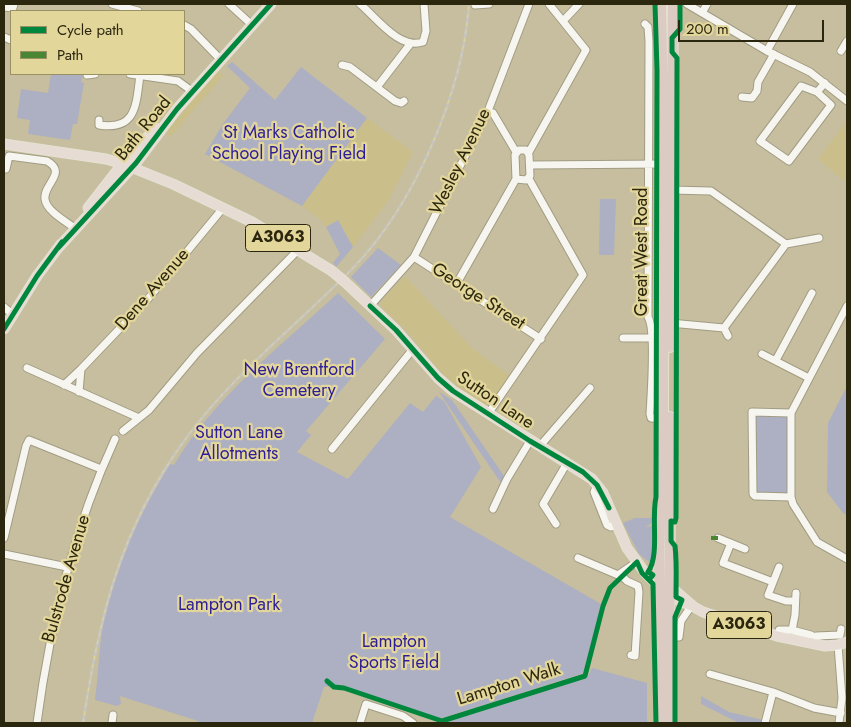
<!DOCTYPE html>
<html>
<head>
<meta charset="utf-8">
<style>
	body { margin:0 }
	#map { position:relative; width:851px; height:727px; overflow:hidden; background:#c6be9e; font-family:Jost,sans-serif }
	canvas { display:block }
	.frame { position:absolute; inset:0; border:5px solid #2b260e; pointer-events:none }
	.legend { position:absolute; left:10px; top:10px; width:175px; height:65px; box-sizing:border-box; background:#e3d69b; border:1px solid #999063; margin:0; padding:6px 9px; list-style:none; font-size:15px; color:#2b260e }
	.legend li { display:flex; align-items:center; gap:10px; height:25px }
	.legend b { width:25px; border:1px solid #999063 }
	.scale { position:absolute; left:678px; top:20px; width:146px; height:22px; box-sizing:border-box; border:2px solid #2b260e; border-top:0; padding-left:6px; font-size:15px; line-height:18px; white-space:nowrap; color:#2b260e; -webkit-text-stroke:4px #e3d69b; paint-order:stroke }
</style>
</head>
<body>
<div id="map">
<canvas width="851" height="727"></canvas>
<div class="frame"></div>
<ul class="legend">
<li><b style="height:6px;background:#00873e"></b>Cycle path</li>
<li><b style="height:6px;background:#488633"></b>Path</li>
</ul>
<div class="scale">200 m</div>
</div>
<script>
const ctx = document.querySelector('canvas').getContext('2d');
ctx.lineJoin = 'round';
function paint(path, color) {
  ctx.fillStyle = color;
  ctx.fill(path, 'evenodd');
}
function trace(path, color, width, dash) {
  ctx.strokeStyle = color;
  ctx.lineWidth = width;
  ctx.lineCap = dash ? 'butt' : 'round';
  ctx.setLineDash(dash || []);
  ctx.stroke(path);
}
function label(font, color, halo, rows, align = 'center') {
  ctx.font = font + ' Jost,sans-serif';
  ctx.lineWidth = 4.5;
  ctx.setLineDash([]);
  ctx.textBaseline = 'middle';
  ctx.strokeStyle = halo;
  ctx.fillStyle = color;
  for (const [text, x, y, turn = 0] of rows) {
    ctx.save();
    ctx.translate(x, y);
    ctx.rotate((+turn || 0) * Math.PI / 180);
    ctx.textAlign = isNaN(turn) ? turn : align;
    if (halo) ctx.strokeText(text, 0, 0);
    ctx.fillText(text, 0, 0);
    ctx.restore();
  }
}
paint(new Path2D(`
	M217 70 223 76 171 136 166 133Z
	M367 118 413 152 388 201 353 247 338 220 326 227 321 220 302 206Z
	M847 121V183L818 159Z
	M405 276 473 349 510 376 490 404 485 405 454 384 435 366 408 332 381 307 382 300Z`), '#cabe8b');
paint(new Path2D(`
	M232 62 275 100 301 67 367 118 302 206 205 154 223 124 250 88 227 66Z
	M51 74H83L81 82 84 83 77 124H73L70 140 28 134 30 120 17 118 21 89 48 93Z
	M600 199H616L614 255H599Z
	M338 220 353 247 336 267 333 263 340 254 326 227Z
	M378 248 401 265 371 297 351 277Z
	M338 293 385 339 306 431 311 435 297 452 348 479 410 403 423 412 436 396 444 401 481 467 450 517 601 604 584 673 439 719 342 685 324 687 312 723H198V721L120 696 121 704 117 706 95 700C99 670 99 639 106 609 118 557 143 509 170 464L174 465C214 397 281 346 338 293Z
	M847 386V515L843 513 827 492 828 423Z
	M439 392 452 400 504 476 501 483Z
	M758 414H785L789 417 788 493 786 494 756 493 755 416Z
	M635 518H652V523L645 527 652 526V564L639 554 623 523Z
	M592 668 647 683V723H444L587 678Z
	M701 696 729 712 763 720 762 723H739L701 704Z`), '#adafc3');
const minor = new Path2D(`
	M112 4 138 11
	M229 4 252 25
	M360 4C376 17 399 50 423 42L426 31 424 4
	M687 4 767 51 810 72 847 101
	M475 5 489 4
	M4 7 13 8 14 4
	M702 13 707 4
	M563 21 579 4
	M645 24 648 27 649 42 648 317C656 329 651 396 650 414L651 418 663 419
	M184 25 191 29 221 60
	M4 37 11 40
	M767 51 793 4
	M841 51 847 41
	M342 65 350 67 395 101 401 103 404 101
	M130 74 178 81 193 92
	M87 75 95 74
	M377 87 411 43
	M817 92 801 86 760 141 789 161 831 105 817 92 825 83
	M742 97 752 98 757 91 758 82 774 54
	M488 111 493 113 516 152
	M99 120V125C137 131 136 104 140 75
	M519 150H526L529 155 530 176 526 180 516 179 515 155Z
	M529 152 586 50 549 4
	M530 165 664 164
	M6 169 9 156 47 161C68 173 43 184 45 199 46 211 67 222 76 229
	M671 190 711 191 786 244 819 238
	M414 257 541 339
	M457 283 516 179
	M370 306 414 257 488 111 529 4
	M4 307 12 314
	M670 323 724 328
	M728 336 724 328 786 244
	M623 338H663
	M762 354 809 378
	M776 360 812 293
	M27 368 139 418
	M64 385 81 369
	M79 392 81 369 147 300 223 208
	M791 413 752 412 753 494 755 496 791 497V413L847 306
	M488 414 583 275 529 179
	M123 431 149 410 197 353 298 250
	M539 447 590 388
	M332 449 413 349
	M597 485 594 492 607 525 611 527 617 524
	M791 497 793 504 817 542 847 559
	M493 509 507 479 530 441
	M556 524 543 504 567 463
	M4 538 26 446 29 440 101 469
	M718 538 745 549
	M731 543 723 563 773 582
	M4 554 67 567
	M578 558 618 575 637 562
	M779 567 768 595 786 601H795
	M621 575 627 581 638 586 639 592 635 656 631 655
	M792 630 811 635
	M777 636 779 630H792L795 615 796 593
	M816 636 840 635 841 629
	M669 637H679L681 621 692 605
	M838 645 842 698 839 723
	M710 674 773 692 814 708 841 713
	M37 723C50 624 73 530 115 439
	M112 723 113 715
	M360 723 366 704 403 716 413 723
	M765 723 773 692`);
const major = new Path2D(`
	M4 144 106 159 123 164 173 184 252 222 332 271
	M88 208 127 158 156 128
	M58 248 136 163 177 109 271 4
	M345 282 396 330 438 378 453 391 592 479 603 493 627 548 646 574 670 597 694 607
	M4 329 37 276 61 244
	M666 583 694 607 703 612 777 636 825 646 838 645 847 642`);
const highway = new Path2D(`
	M661 4 664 164 663 419 659 547 661 723
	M670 347 673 4
	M669 723 670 417`);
trace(minor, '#a19c83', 9);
trace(major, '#e5e2d3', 11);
trace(highway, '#e5e2d3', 12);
trace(minor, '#f6f5f0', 7);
trace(major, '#e6dcd4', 9);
trace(highway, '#dbcbc2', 10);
const rail = new Path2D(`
	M83 723C99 618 120 529 184 441 231 376 296 326 352 269 414 206 463 92 469 4`);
trace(rail, '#c6c4bb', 3);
trace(rail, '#e3d69b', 1, [4]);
const majorBridge = new Path2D(`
	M332 271 345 282`);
trace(majorBridge, '#e5e2d3', 11, []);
trace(majorBridge, '#e6dcd4', 9);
trace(new Path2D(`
	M711 538H718`), '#488633', 4, [8, 4]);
trace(new Path2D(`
	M58 248 136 163 177 109 271 4
	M370 306 396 330 438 378 453 391 530 441 583 472 597 485 609 508
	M4 329 37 276 62 242
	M649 580 653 575 648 572C660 555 651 519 656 497L657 71 655 4
	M327 681 334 687 344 688 442 721 585 676 603 606 610 588 637 562 642 573 653 584 656 723
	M675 723V617L682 600 676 597C676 579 677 563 675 546L671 541V521L675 522 676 518 677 58 672 52V38L680 29V4`), '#00873e', 5);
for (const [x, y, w] of [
	[278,238,65],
	[739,625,65]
]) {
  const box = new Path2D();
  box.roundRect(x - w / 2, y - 13.5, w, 27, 4);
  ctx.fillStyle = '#e3d69b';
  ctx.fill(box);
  trace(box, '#2b260e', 1);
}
label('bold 16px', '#2b260e', null, [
	["A3063",278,238],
	["A3063",739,625]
]);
label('18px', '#2b260e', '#e3d69b', [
	["Bath Road",144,129,-51],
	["Wesley Avenue",461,162,-64],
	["Great West Road",643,252,-90],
	["Dene Avenue",153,290,-49],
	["George Street",478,297,33],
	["Sutton Lane",495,401,34],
	["Bulstrode Avenue",67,579,-74],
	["Lampton Walk",509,685,-17]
]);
label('18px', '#2d1e98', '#e3d69b', [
	["St Marks Catholic",289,134],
	["School Playing Field",289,155],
	["New Brentford",299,371],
	["Cemetery",299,392],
	["Sutton Lane",239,434],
	["Allotments",239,455],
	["Lampton Park",229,606],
	["Lampton",394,643],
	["Sports Field",394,664]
]);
</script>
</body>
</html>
